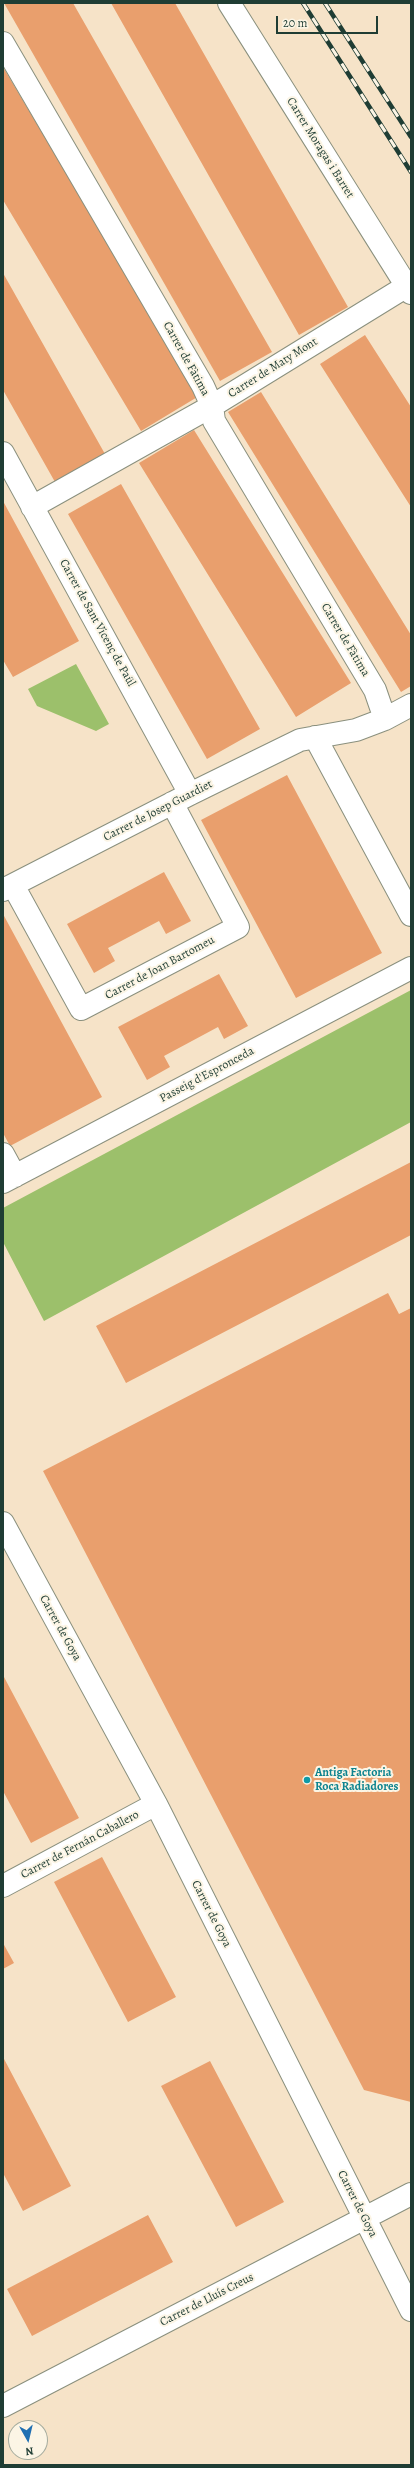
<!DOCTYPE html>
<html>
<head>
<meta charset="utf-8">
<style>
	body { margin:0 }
	#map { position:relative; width:414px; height:2468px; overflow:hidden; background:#f6e3c8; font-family:Alegreya,serif }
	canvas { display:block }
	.frame { position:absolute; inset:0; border:4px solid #1f3d34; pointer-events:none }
	.north { position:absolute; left:8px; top:2420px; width:40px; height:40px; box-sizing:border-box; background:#fcf5e5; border:1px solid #a4ab9e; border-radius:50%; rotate:172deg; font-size:11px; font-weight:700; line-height:16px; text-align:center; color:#1f3d34 }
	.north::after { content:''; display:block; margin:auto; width:14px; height:18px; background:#1f6fb2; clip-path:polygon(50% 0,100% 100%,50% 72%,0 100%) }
	.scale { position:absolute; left:276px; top:16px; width:102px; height:18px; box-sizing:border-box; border:2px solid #1f3d34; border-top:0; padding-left:5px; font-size:12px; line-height:14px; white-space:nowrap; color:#1f3d34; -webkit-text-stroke:3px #fcf5e5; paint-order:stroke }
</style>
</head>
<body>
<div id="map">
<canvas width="414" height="2468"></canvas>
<div class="frame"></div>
<div class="north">N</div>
<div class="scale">20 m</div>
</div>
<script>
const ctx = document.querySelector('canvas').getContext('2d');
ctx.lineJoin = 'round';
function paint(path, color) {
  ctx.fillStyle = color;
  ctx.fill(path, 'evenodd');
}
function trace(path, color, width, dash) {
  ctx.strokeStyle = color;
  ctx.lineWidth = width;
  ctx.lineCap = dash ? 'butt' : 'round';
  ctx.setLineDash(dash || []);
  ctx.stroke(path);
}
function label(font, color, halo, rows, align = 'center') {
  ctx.font = font + ' Alegreya,serif';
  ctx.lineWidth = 4;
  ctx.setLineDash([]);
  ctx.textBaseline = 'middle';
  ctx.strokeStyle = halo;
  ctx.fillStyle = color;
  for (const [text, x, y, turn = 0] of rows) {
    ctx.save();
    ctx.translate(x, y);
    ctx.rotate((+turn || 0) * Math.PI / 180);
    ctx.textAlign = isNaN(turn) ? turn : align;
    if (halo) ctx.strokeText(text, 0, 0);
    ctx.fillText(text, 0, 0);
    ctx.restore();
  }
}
paint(new Path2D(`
	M76 664 109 724 96 731 37 706 28 689Z
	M411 990V1122L44 1321 3 1242V1208Z`), '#9cc06b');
paint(new Path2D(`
	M4 3H73L272 352 220 381Z
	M111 3H175L348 307 299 335Z
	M3 67 199 396 141 431 3 200Z
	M3 273 105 454 55 482 3 390Z
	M365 335 411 407V507L320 364Z
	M261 392 411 635V686L401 692 228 412Z
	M194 430 351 683 296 717 139 463Z
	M121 484 260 729 207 759 68 514Z
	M3 501 79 641 13 677 3 660Z
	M287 775 382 953 296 998 201 820Z
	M164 872 191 921 166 934 159 921 108 948 115 961 94 973 67 924Z
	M3 914 102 1097 10 1146 3 1133Z
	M219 974 248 1026 224 1039 218 1027 164 1056 170 1067 147 1080 118 1027Z
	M411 1162V1235L126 1383 96 1326Z
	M388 1293 399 1314 411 1308V2102L364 2090 43 1471Z
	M4 1677 79 1818 31 1843 3 1791Z
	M102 1857 176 1997 128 2022 54 1882Z
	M3 1943 14 1963 3 1969Z
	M3 2057 71 2186 23 2211 3 2173Z
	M210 2061 284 2202 236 2227 161 2086Z
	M148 2215 173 2262 32 2336 7 2289Z`), '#e99f6d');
const minor = new Path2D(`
	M229 3 411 293
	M3 43 203 386 212 406 214 421 375 690 385 719
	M3 453 190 794
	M32 507 212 406 407 286
	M315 737 411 915
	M14 887 81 1009 238 927 172 803
	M3 890 190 794 300 740 356 730 385 719 411 705
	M3 1154 15 1176
	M3 1182 411 968
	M3 1523 156 1804 411 2310
	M3 1886 156 1804
	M3 2406 411 2194`);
trace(minor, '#8a907e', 24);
trace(minor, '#fff', 22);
const rail = new Path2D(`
	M303 3 411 172
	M325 3 411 137`);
trace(rail, '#1f3d34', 4.5);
trace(rail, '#fcf5e5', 3, [9]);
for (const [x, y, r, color] of [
	[307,1780,4,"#0f9aa8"]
]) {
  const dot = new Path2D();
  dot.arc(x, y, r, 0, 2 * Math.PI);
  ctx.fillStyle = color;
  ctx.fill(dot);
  trace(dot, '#fcf5e5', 1.5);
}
label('12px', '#1f3d34', '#fcf5e5', [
	["Carrer Moragas i Barret",320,148,58],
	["Carrer de Fàtima",186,359,61],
	["Carrer de Maty Mont",273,368,-32],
	["Carrer de Sant Vicenç de Paül",97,623,61],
	["Carrer de Fàtima",345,640,59],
	["Carrer de Josep Guardiet",158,811,-27],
	["Carrer de Joan Bartomeu",160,968,-28],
	["Passeig d'Espronceda",207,1075,-28],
	["Carrer de Goya",60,1628,61],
	["Carrer de Fernán Caballero",80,1845,-28],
	["Carrer de Goya",211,1914,63],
	["Carrer de Goya",357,2204,63],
	["Carrer de Lluís Creus",207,2300,-27]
]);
label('bold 12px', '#0d838f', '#fcf5e5', [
	["Antiga Factoria",315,1773],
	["Roca Radiadores",315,1787]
], 'left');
</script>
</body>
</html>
